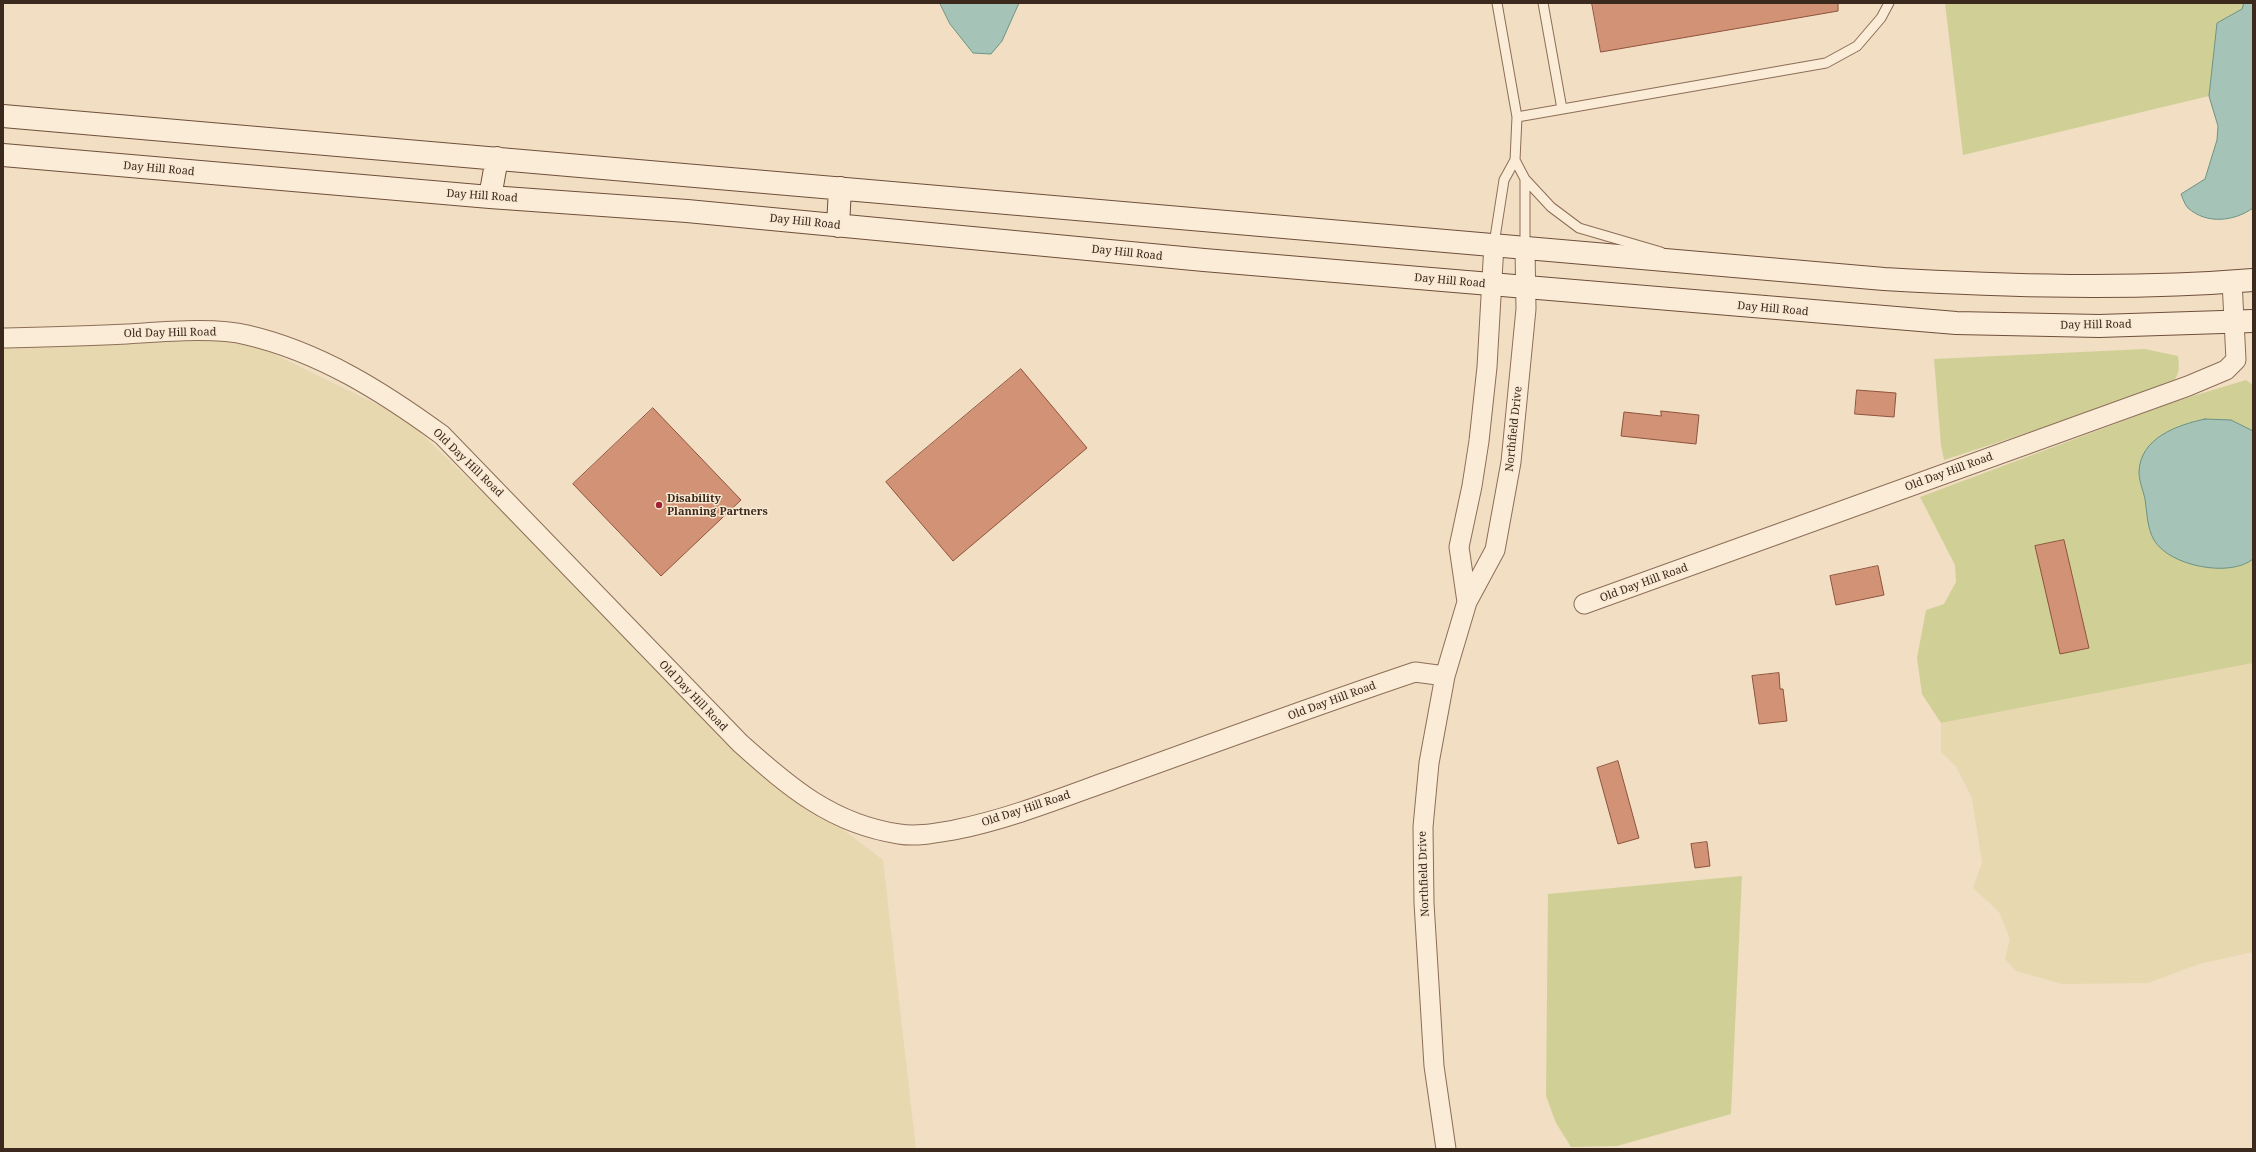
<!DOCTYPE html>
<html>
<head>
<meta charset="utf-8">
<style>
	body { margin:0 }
	#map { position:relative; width:2256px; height:1152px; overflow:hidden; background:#f1dec3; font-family:"Noto Serif",serif }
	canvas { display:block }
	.frame { position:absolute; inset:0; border:4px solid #3c291d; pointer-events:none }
</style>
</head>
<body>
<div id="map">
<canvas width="2256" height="1152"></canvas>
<div class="frame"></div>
</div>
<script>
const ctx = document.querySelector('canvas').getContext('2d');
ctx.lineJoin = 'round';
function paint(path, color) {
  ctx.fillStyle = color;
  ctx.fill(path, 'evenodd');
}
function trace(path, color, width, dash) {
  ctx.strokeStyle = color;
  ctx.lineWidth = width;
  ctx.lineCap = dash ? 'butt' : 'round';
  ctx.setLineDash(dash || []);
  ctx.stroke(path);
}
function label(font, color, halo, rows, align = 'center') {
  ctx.font = font + ' "Noto Serif",serif';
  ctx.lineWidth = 3;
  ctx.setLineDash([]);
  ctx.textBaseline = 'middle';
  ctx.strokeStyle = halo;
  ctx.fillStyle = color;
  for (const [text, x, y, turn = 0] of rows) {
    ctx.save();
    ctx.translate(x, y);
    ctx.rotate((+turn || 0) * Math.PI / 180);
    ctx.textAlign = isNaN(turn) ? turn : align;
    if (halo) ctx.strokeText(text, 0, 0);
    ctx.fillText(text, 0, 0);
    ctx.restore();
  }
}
paint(new Path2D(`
	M245 340 405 418 560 567 741 752 883 860 916 1149H3V345Z
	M2253 663V952L2199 964 2148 983 2062 984 2016 971 2005 959 2010 939 1999 912 1973 888 1982 863 1972 798 1956 767 1941 752V723Z`), '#e8d8b0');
paint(new Path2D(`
	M1945 3H2244L2243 9 2217 23 2209 96 1963 155Z
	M2145 349 2178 356C2180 370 2179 378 2167 387L1944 460 1941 445 1934 359Z
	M2246 380 2253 385V663L1941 723 1922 694 1917 658 1926 610 1944 604 1956 582 1955 565 1920 497 2176 401Z
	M1742 876 1731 1114 1617 1146 1571 1147 1556 1123 1546 1096 1548 894Z`), '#d0d096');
const water = new Path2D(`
	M940 3H1019L1002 41 991 54 973 53 950 24Z
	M2244 3H2253V208C2235 221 2207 225 2188 208 2185 205 2183 199 2181 194L2205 179 2217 140 2218 126 2209 96 2217 23 2242 9Z
	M2205 419 2231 420 2253 431V559C2230 578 2169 566 2154 540 2147 528 2147 512 2145 499 2143 490 2139 481 2139 472 2140 438 2177 425 2205 419Z`);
paint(water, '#a5c4b7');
trace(water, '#6b9385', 1);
const building = new Path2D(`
	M1592 3H1838V11L1601 52Z
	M1021 369 1087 448 953 561 886 482Z
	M1857 390 1896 393 1894 417 1855 414Z
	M653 408 741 500 661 576 573 484Z
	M1661 411 1699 415 1696 444 1621 436 1624 412 1661 416Z
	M2064 540 2089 648 2060 654 2035 546Z
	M1878 566 1884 595 1836 605 1830 576Z
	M1779 673 1780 689H1783L1787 721 1759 724 1752 676Z
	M1618 761 1639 838 1618 844 1597 768Z
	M1707 842 1710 866 1695 868 1691 844Z`);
paint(building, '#d29276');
trace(building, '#8e533c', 1);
const lane = new Path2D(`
	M1497 3 1517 117 1515 160
	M1543 3 1562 109
	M1517 117 1826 63 1857 46 1881 18 1889 3
	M1525 179 1551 207 1579 228 1661 252
	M1494 244 1504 180 1515 160 1525 179V248`);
const street = new Path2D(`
	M3 338C44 337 86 336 127 334 161 332 215 327 247 335 320 352 383 392 442 435L740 743C789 787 832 824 899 834 917 837 936 833 954 830 1009 819 1061 798 1114 779 1214 743 1314 706 1415 672L1445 676
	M1467 602 1459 547 1472 486 1479 441 1487 367 1494 244
	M1584 604 2188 386 2226 370 2236 360 2232 281
	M1446 1149 1434 1066 1424 903 1423 827 1429 763 1445 676 1467 602 1495 550 1511 462 1526 309 1525 248`);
const secondary = new Path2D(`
	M3 116 1884 279C2007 286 2130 290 2253 280
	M3 155 490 197 687 211 1204 260 1956 323 2099 326 2253 321
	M490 197 497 158
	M838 226 840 188`);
trace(lane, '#8d6e58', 11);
trace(street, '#8d6e58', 21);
trace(secondary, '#6f4f3b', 24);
trace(lane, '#fbecd7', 9);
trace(street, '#fbecd7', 19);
trace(secondary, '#fbecd7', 22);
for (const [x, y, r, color] of [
	[659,505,4,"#a12333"]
]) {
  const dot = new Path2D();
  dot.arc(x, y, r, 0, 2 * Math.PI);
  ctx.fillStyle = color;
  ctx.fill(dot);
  trace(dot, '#f8e9d3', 1.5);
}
label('11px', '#3c291d', '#f8e9d3', [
	["Day Hill Road",159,169,5],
	["Day Hill Road",482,196,4],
	["Day Hill Road",805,222,6],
	["Day Hill Road",1127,253,6],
	["Day Hill Road",1450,281,5],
	["Day Hill Road",1773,309,5],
	["Day Hill Road",2096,325,-1],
	["Old Day Hill Road",170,333,-1],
	["Northfield Drive",1514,429,-84],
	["Old Day Hill Road",468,463,44],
	["Old Day Hill Road",1949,472,-20],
	["Old Day Hill Road",1644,583,-20],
	["Old Day Hill Road",693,696,46],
	["Old Day Hill Road",1332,701,-20],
	["Old Day Hill Road",1026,809,-18],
	["Northfield Drive",1424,874,-92]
]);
label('bold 11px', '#3c291d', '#f8e9d3', [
	["Disability",667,499],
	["Planning Partners",667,512]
], 'left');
</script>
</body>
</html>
